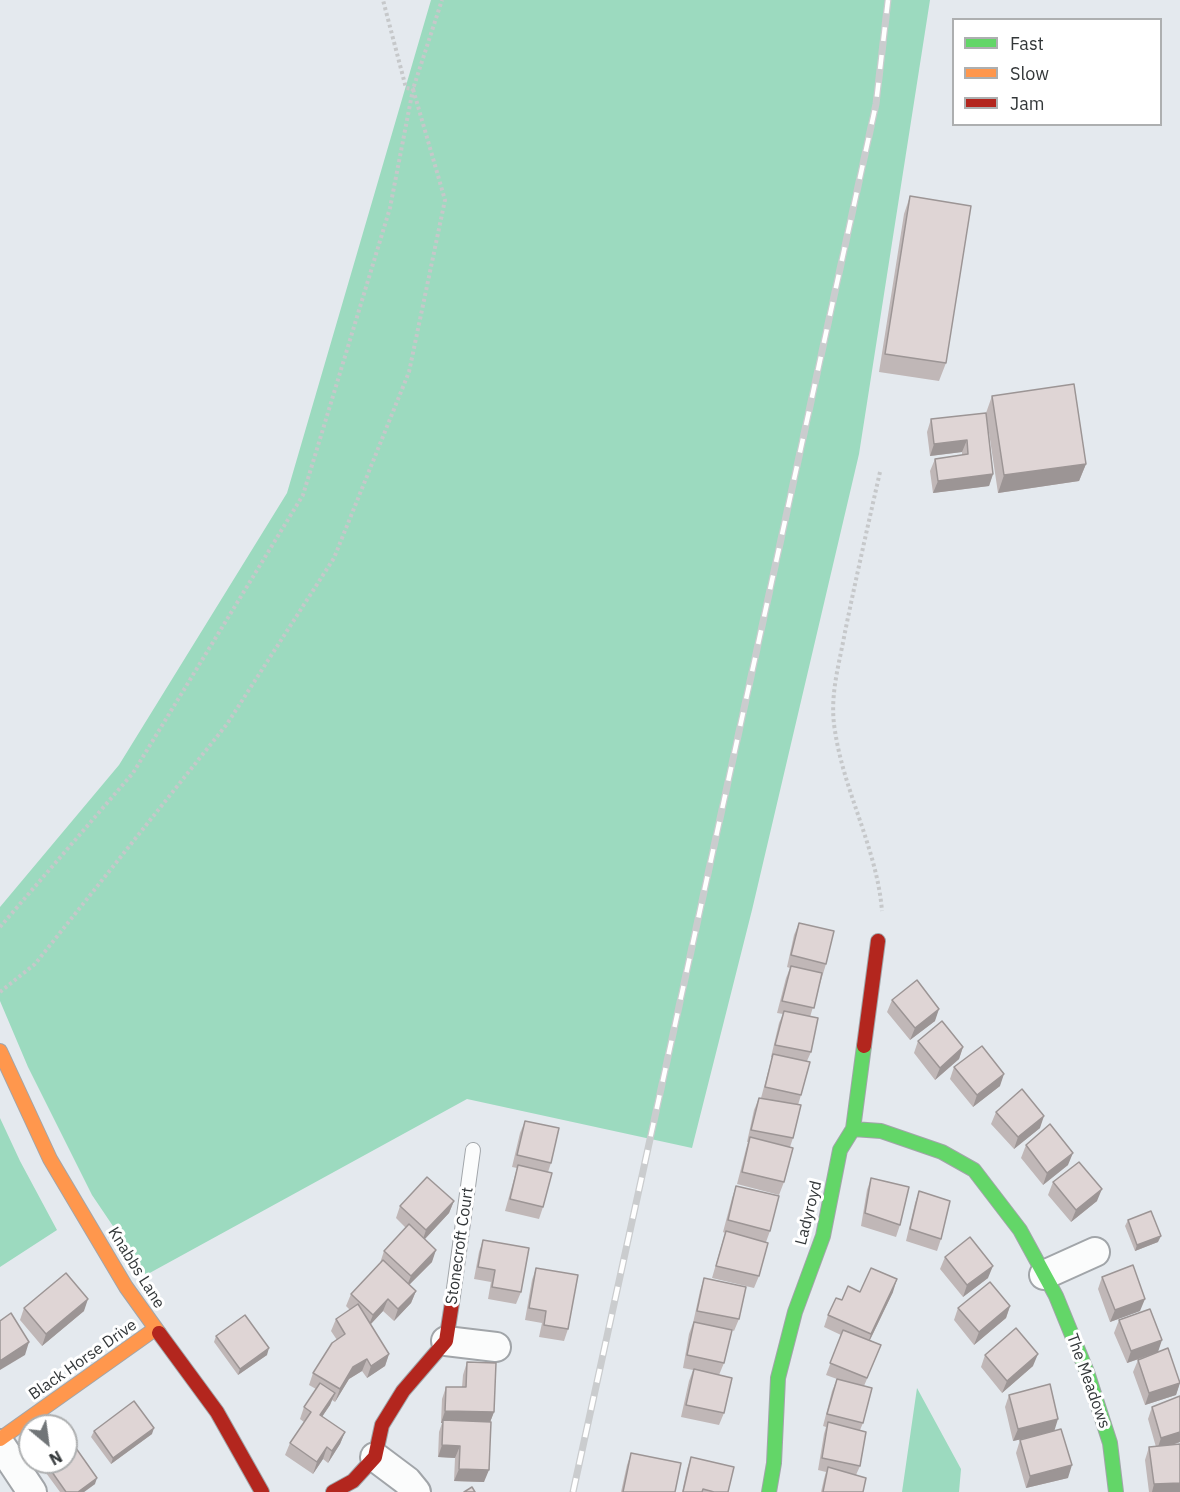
<!DOCTYPE html>
<html>
<head>
<meta charset="utf-8">
<style>
	body { margin:0 }
	#map { position:relative; width:1180px; height:1492px; overflow:hidden; background:#e4e9ee; font-family:"IBM Plex Sans",sans-serif }
	canvas { display:block }
	.legend { position:absolute; left:952px; top:18px; width:210px; height:108px; box-sizing:border-box; background:#fff; border:2px solid #adafb0; margin:0; padding:8px 10px; list-style:none; font-size:18px; color:#333739 }
	.legend li { display:flex; align-items:center; gap:12px; height:30px }
	.legend b { width:30px; border:2px solid #adafb0 }
	.north { position:absolute; left:18px; top:1414px; width:60px; height:60px; box-sizing:border-box; background:#fff; border:2px solid #adafb0; border-radius:50%; rotate:151deg; font-size:16px; font-weight:700; line-height:24px; text-align:center; color:#333739 }
	.north::after { content:''; display:block; margin:auto; width:21px; height:27px; background:#717578; clip-path:polygon(50% 0,100% 100%,50% 72%,0 100%) }
</style>
</head>
<body>
<div id="map">
<canvas width="1180" height="1492"></canvas>
<ul class="legend">
<li><b style="height:8px;background:#63d668"></b>Fast</li>
<li><b style="height:8px;background:#ff974d"></b>Slow</li>
<li><b style="height:8px;background:#b3261e"></b>Jam</li>
</ul>
<div class="north">N</div>
</div>
<script>
const ctx = document.querySelector('canvas').getContext('2d');
ctx.lineJoin = 'round';
function paint(path, color) {
  ctx.fillStyle = color;
  ctx.fill(path, 'evenodd');
}
function trace(path, color, width, dash) {
  ctx.strokeStyle = color;
  ctx.lineWidth = width;
  ctx.lineCap = dash ? 'butt' : 'round';
  ctx.setLineDash(dash || []);
  ctx.stroke(path);
}
function label(font, color, halo, rows, align = 'center') {
  ctx.font = font + ' "IBM Plex Sans",sans-serif';
  ctx.lineWidth = 6;
  ctx.setLineDash([]);
  ctx.textBaseline = 'middle';
  ctx.strokeStyle = halo;
  ctx.fillStyle = color;
  for (const [text, x, y, turn = 0] of rows) {
    ctx.save();
    ctx.translate(x, y);
    ctx.rotate((+turn || 0) * Math.PI / 180);
    ctx.textAlign = isNaN(turn) ? turn : align;
    if (halo) ctx.strokeText(text, 0, 0);
    ctx.fillText(text, 0, 0);
    ctx.restore();
  }
}
paint(new Path2D(`
	M431 0H930L859 454 752 910 692 1148 467 1099 146 1275 92 1195 28 1067 0 1001V907L119 765 287 493Z
	M0 1118 20 1161 57 1230 0 1267Z
	M917 1388 961 1469 959 1492H902Z`), '#9cdabf');
const lane = new Path2D(`
	M452 1303 473 1150`);
const street = new Path2D(`
	M1044 1275 1095 1252
	M446 1341 496 1347
	M0 1444 32 1492
	M375 1457 407 1481 416 1492`);
const fast = new Path2D(`
	M853 1129 881 1131 942 1152 974 1170 1020 1230 1056 1296 1087 1372 1110 1443 1116 1492
	M769 1492 774 1463 778 1378 795 1312 823 1236 840 1150 853 1129 864 1046`);
const slow = new Path2D(`
	M0 1051 50 1159 126 1287 159 1333
	M0 1439 155 1329`);
const jam = new Path2D(`
	M864 1046 878 941
	M159 1333 217 1412 262 1492
	M333 1492 353 1481 375 1457 382 1425 403 1391 446 1341 452 1303`);
trace(lane, '#a1a5a9', 16);
trace(street, '#a1a5a9', 32);
trace(fast, '#a1a5a9', 16);
trace(slow, '#a1a5a9', 16);
trace(jam, '#a1a5a9', 16);
trace(new Path2D(`
	M880 472C868 525 856 578 845 632 839 665 829 697 835 731 844 792 877 849 882 911
	M0 927 133 773 303 495 390 208 413 89 406 88 383 0
	M0 992 35 964 227 724 334 558 409 372 445 200 413 89 442 0`), '#c6c8ca', 4, [3, 3]);
trace(lane, '#fbfcfc', 14);
trace(street, '#fbfcfc', 28);
trace(fast, '#63d668', 14);
trace(slow, '#ff974d', 14);
trace(jam, '#b3261e', 14);
const rail = new Path2D(`
	M573 1492 876 104 888 0`);
trace(rail, '#caccce', 7);
trace(rail, '#fff', 4.5, [14]);
paint(new Path2D(`
	M910 196 946 363 939 381 879 372 904 214Z
	M992 396 1086 464 1079 481 998 493 988 426 993 474 989 486 933 493 930 471 935 459 962 455V452L930 456 927 432 931 419 986 413Z
	M799 923 826 964 810 1017 811 1052 807 1061 801 1095 798 1105 793 1138 790 1147 784 1182 779 1195 737 1184 746 1149 748 1142H747L754 1110 759 1098H761L772 1057H771L779 1023 783 1014 777 1013 786 978 790 968 787 967 794 935Z
	M892 1000 935 1021 910 1040 887 1012Z
	M918 1041 963 1047 959 1059 935 1080 914 1053Z
	M954 1067 1000 1086 973 1107 950 1079Z
	M996 1112 1040 1128 1014 1149 991 1124Z
	M525 1121 551 1163 548 1172 543 1207 539 1219 505 1211 517 1168 512 1167 520 1133Z
	M1026 1145 1068 1165 1043 1185 1021 1158Z
	M871 1178 900 1225 896 1237 861 1226 867 1190Z
	M1053 1182 1097 1201 1071 1222 1048 1195Z
	M736 1186 770 1231 766 1242 759 1276 754 1288 712 1278 725 1233 723 1232 732 1198Z
	M919 1191 941 1239 937 1251 906 1241 915 1203Z
	M454 1201 449 1213 425 1239 432 1262 409 1285 416 1291 411 1303 394 1321 383 1311 370 1325 389 1354 385 1366 367 1378 362 1371 349 1379 335 1402 332 1400 330 1405 322 1417 345 1432 340 1444 328 1463 323 1459 313 1474 285 1455 290 1443 304 1422 300 1419 304 1407 316 1389 309 1385 313 1373 337 1340 331 1331 336 1319 350 1310 346 1306 351 1294 380 1263 384 1251 406 1228 396 1218 400 1206Z
	M1128 1220 1158 1242 1135 1251 1125 1226Z
	M483 1240 521 1292 516 1304 488 1299 491 1282 474 1279 479 1252Z
	M945 1257 988 1278 963 1297 940 1269Z
	M536 1268 568 1329 564 1341 539 1337 542 1323 525 1320 532 1280Z
	M1102 1277 1140 1311 1110 1322 1098 1289Z
	M704 1278 739 1319 734 1331 732 1330 724 1363 719 1375 724 1413 719 1425 681 1417 689 1381 693 1370 683 1368 689 1334 693 1323 700 1291Z
	M860 1292H893L870 1340 881 1345 864 1386 863 1423 860 1430V1466L856 1475 863 1492H821L824 1479 826 1472 818 1470 824 1434 826 1427 823 1426 832 1391 837 1379 826 1375 841 1335 824 1327 828 1315 842 1300Z
	M1010 1306 1006 1318 974 1345 954 1320 958 1308Z
	M24 1308 84 1311 42 1346 20 1320Z
	M1119 1320 1158 1352 1180 1382 1176 1395 1145 1405 1133 1372 1138 1360 1154 1354 1127 1363 1114 1333Z
	M216 1336 267 1355 238 1375 214 1342Z
	M985 1355 1033 1366 1002 1393 981 1367Z
	M467 1362 494 1412 490 1422 484 1482 454 1481 455 1458 438 1457 439 1432 442 1423H441L442 1399 446 1387H462L463 1375Z
	M1009 1395 1054 1431 1068 1478 1026 1488 1016 1453 1020 1440 1044 1434 1013 1441 1005 1407Z
	M1152 1407 1180 1442 1172 1445 1180 1492H1149L1145 1460 1149 1447H1156L1148 1419Z
	M94 1431 152 1434 111 1464 91 1437Z
	M631 1453 675 1492H621L627 1465Z
	M691 1457 728 1492H682L687 1469Z
	M38 1462H66L95 1484 84 1492H60Z`), '#c0b7b7');
paint(new Path2D(`
	M967 440 962 452 930 456 934 444Z
	M1086 464 1079 481 998 493 1004 475Z
	M993 474 989 486 933 493 938 481Z
	M939 1009 935 1021 910 1040 915 1028Z
	M963 1047 959 1059 935 1080 940 1068Z
	M1004 1074 1000 1086 973 1107 977 1095Z
	M1044 1116 1040 1128 1014 1149 1018 1137Z
	M1073 1153 1068 1165 1043 1185 1047 1173Z
	M1102 1189 1097 1201 1071 1222 1076 1210Z
	M454 1201 449 1213 422 1242 426 1230Z
	M1161 1236 1158 1242 1135 1251 1137 1245Z
	M436 1250 432 1262 406 1288 411 1276Z
	M993 1266 988 1278 963 1297 967 1285Z
	M897 1279 893 1292 867 1346 871 1334Z
	M416 1291 411 1303 394 1321 398 1309Z
	M88 1299 84 1311 42 1346 46 1334Z
	M388 1299 383 1311 368 1327 373 1315Z
	M1145 1299 1140 1311 1110 1322 1115 1310Z
	M1010 1306 1006 1318 974 1345 979 1332Z
	M1162 1340 1158 1352 1127 1363 1131 1351Z
	M29 1342 25 1355 0 1370V1361Z
	M269 1348 267 1355 238 1375 240 1369Z
	M389 1354 385 1366 367 1378 371 1366Z
	M1038 1354 1033 1366 1002 1393 1007 1381Z
	M367 1359 362 1371 349 1379 335 1402 340 1389 353 1367Z
	M1180 1383 1176 1395 1145 1405 1149 1393Z
	M335 1393 330 1405 315 1427 320 1415Z
	M445 1411 494 1412 489 1425 443 1420 442 1423H441Z
	M1058 1419 1054 1432 1013 1441 1018 1429Z
	M154 1428 152 1434 111 1464 113 1458Z
	M345 1432 340 1444 328 1463 332 1451Z
	M1180 1432V1442L1157 1450 1161 1438Z
	M442 1445 460 1446 455 1458 438 1457Z
	M327 1447 323 1459 313 1474 317 1462Z
	M1072 1465 1068 1478 1026 1488 1030 1476Z
	M459 1469 489 1470 484 1482 454 1481Z
	M97 1478 95 1484 84 1492H78Z
	M1180 1483V1492H1152L1154 1484Z`), '#9c9595');
const building = new Path2D(`
	M910 196 971 206 946 363 885 354Z
	M1074 384 1086 464 1004 475 992 396Z
	M986 413 993 474 938 481 935 459 968 454 967 440 934 444 931 419Z
	M799 923 834 931 826 964 791 955Z
	M791 966 822 973 814 1008 782 1001Z
	M917 980 939 1009 915 1028 892 1000Z
	M784 1011 818 1018 811 1052 775 1045Z
	M942 1021 963 1047 940 1068 918 1041Z
	M982 1046 1004 1074 977 1095 954 1067Z
	M773 1054 810 1062 801 1095 765 1087Z
	M1022 1089 1044 1116 1018 1137 996 1112Z
	M759 1098 801 1105 793 1138 751 1130Z
	M525 1121 559 1128 551 1163 517 1155Z
	M1050 1124 1073 1153 1047 1173 1026 1145Z
	M750 1137 793 1148 784 1182 742 1172Z
	M1079 1162 1102 1189 1076 1210 1053 1182Z
	M518 1165 552 1173 543 1207 510 1199Z
	M427 1177 454 1201 426 1230 400 1206Z
	M871 1178 909 1187 900 1225 865 1213Z
	M736 1186 779 1196 770 1231 728 1220Z
	M919 1191 950 1201 941 1239 910 1229Z
	M1151 1211 1161 1236 1137 1245 1128 1220Z
	M409 1224 436 1250 411 1276 384 1251Z
	M726 1231 768 1243 759 1276 716 1266Z
	M970 1237 993 1266 967 1285 945 1257Z
	M483 1240 529 1248 521 1292 492 1287 495 1270 478 1267Z
	M383 1260 416 1291 398 1309 388 1299 373 1315 351 1294Z
	M1133 1265 1145 1299 1115 1310 1102 1277Z
	M536 1268 578 1275 568 1329 544 1325 546 1311 529 1308Z
	M871 1268 897 1279 871 1334 828 1315 836 1298 842 1300 848 1286 860 1292Z
	M66 1273 88 1299 46 1334 24 1308Z
	M704 1278 746 1287 739 1319 697 1311Z
	M990 1282 1010 1306 979 1332 958 1308Z
	M358 1304 389 1354 371 1366 367 1359 353 1367 340 1389 313 1373 332 1343 345 1334 336 1319Z
	M1150 1309 1162 1340 1131 1351 1119 1320Z
	M11 1313 29 1342 0 1361V1321Z
	M245 1315 269 1348 240 1369 216 1336Z
	M694 1322 732 1330 724 1363 687 1355Z
	M1016 1328 1038 1354 1007 1381 985 1355Z
	M843 1330 881 1345 867 1378 830 1363Z
	M1168 1348 1180 1383 1149 1393 1138 1360Z
	M467 1362 496 1363 494 1412 445 1411 446 1387H466Z
	M694 1369 732 1378 724 1413 686 1405Z
	M837 1379 872 1388 863 1423 827 1414Z
	M320 1383 335 1393 320 1415 345 1432 332 1451 327 1447 317 1462 290 1443 311 1412 304 1407Z
	M1050 1384 1058 1419 1018 1429 1009 1395Z
	M1180 1396V1432L1161 1438 1152 1407Z
	M134 1401 154 1428 113 1458 94 1431Z
	M443 1420 491 1422 489 1470 459 1469 460 1446 442 1445Z
	M828 1422 866 1432 860 1466 822 1458Z
	M1061 1429 1072 1465 1030 1476 1020 1440Z
	M66 1434 97 1478 78 1492H66L45 1462H66Z
	M1180 1444V1483L1154 1484 1149 1447Z
	M631 1453 681 1463 675 1492H623Z
	M691 1457 734 1467 728 1492H714L703 1489 702 1492H683Z
	M828 1467 866 1478 863 1492H823Z
	M472 1487 475 1492H464Z`);
paint(building, '#dfd5d5');
trace(building, '#9c9595', 1.5);
label('16px', '#333739', '#fff', [
	["Ladyroyd",809,1213,-76],
	["Stonecroft Court",460,1246,-82],
	["Knabbs Lane",136,1268,58],
	["Black Horse Drive",83,1360,-35],
	["The Meadows",1088,1381,70]
]);
</script>
</body>
</html>
